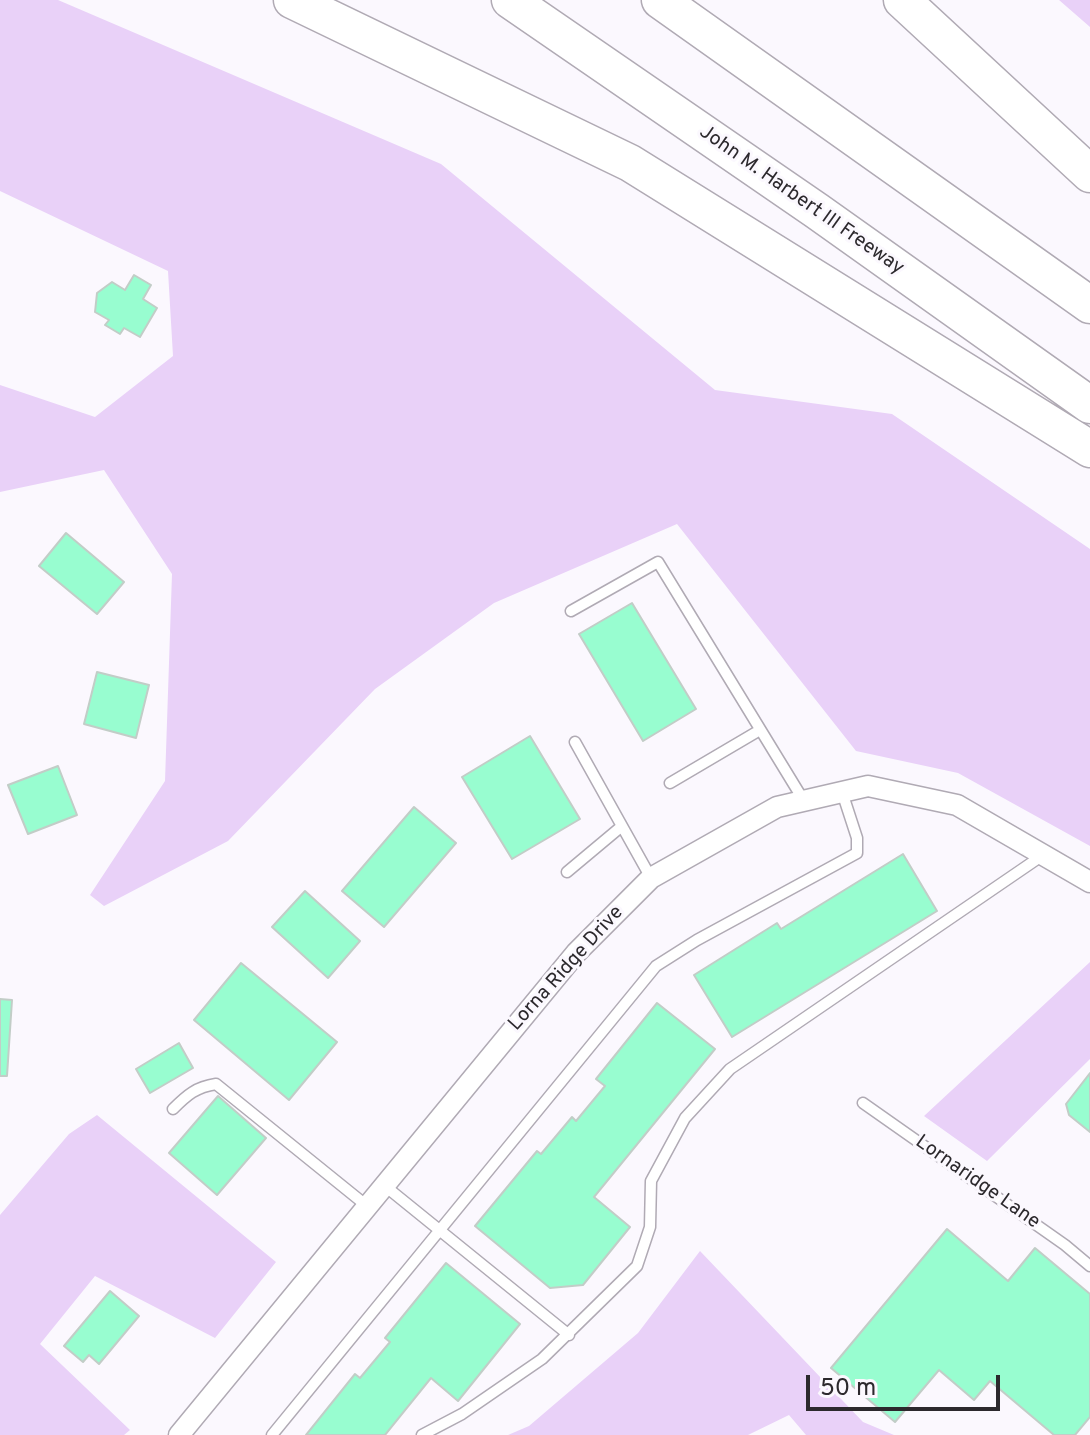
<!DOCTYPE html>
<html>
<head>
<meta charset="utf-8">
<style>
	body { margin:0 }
	#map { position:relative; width:1090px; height:1435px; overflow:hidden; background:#fbf8fe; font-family:Overpass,sans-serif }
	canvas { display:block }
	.scale { position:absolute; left:806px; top:1375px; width:194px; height:36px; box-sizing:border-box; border:4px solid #2c292d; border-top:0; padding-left:10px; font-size:24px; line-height:28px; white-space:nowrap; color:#2c292d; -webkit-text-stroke:6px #fbf8fe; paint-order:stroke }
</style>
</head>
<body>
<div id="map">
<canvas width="1090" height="1435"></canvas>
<div class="scale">50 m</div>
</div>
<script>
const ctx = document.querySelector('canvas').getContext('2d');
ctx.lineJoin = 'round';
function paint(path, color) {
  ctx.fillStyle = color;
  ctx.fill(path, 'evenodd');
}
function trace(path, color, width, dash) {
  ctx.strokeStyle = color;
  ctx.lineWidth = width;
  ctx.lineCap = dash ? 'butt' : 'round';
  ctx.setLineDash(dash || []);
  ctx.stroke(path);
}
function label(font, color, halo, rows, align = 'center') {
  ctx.font = font + ' Overpass,sans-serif';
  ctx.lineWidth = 6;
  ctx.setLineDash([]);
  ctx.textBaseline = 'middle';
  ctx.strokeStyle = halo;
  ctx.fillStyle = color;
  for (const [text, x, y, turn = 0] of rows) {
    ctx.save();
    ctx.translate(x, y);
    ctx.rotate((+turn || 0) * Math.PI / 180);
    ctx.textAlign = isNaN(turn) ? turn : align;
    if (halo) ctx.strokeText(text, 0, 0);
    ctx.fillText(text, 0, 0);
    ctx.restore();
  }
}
paint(new Path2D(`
	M0 0H58L441 164 715 390 892 414 1090 549V846L958 773 856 751 677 524 494 603 375 689 228 841 104 906 90 895 165 781 172 574 104 470 0 492V385L95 417 173 356 168 271 0 191Z
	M1059 0H1090V27Z
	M1090 962V1059L987 1161 924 1116Z
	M97 1115 276 1262 215 1338 95 1276 40 1344 130 1430 124 1435H0V1215L69 1134Z
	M700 1251 863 1422 894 1435H806L789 1415 748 1435H508L529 1426 638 1333Z`), '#e9d1f8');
const building = new Path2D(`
	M134 275 151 285 143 299 157 308 140 337 124 328 120 334 105 325 109 320 95 312 97 293 112 282 125 290Z
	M66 533 124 582 97 614 39 566Z
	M632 603 696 709 643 741 579 634Z
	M97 672 149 685 136 738 84 724Z
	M530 736 580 819 512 859 462 777Z
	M58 766 77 815 28 834 8 785Z
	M414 807 456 843 384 927 342 891Z
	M903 854 937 911 732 1037 694 975 777 923 781 929Z
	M305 891 360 941 328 978 272 927Z
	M241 963 337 1042 289 1100 194 1020Z
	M0 999 12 1000 7 1076H0Z
	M657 1003 715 1049 594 1197 630 1227 583 1285 550 1288 475 1226 537 1151 541 1154 572 1117 576 1121 605 1086 596 1079Z
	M179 1043 193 1068 150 1093 136 1069Z
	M1090 1073V1132L1069 1115 1066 1104Z
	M218 1096 266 1138 217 1195 169 1153Z
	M947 1229 1008 1281 1035 1248 1090 1294V1417L1075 1435H1054L990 1381 974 1400 939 1370 895 1422 831 1368Z
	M446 1263 520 1324 458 1401 431 1378 385 1435H306L355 1374 360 1378 390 1342 385 1338Z
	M110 1291 139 1316 99 1364 89 1355 83 1362 64 1346Z`);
paint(building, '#98fdd0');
trace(building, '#c2cdc7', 2);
const service = new Path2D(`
	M571 611 658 562 804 801
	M575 742 651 878
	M670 783 760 730
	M567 872 622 826
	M863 1103 1065 1245 1090 1266
	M173 1109C187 1095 196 1087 216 1084L367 1206
	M385 1186 569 1335
	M272 1435 656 966 697 940 857 853V838L842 792
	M422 1435 462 1414 542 1359 637 1266 650 1227 651 1181 685 1118 730 1069 1043 855`);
const minor = new Path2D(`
	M179 1435 576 953 651 878 777 807 868 786 957 805 1090 882`);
const motorway = new Path2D(`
	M292 0 630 163 1090 449
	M510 0 817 211 1090 405
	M660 0 1090 305
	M902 0 1090 174`);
trace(service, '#b0aab4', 13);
trace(minor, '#b0aab4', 23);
trace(motorway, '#b0aab4', 39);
trace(service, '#fff', 10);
trace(minor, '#fff', 20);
trace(motorway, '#fff', 36);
label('20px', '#2c292d', '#fbf8fe', [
	["John M. Harbert III Freeway",801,201,35],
	["Lorna Ridge Drive",567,969,-48],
	["Lornaridge Lane",977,1183,35]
]);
</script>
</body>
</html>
